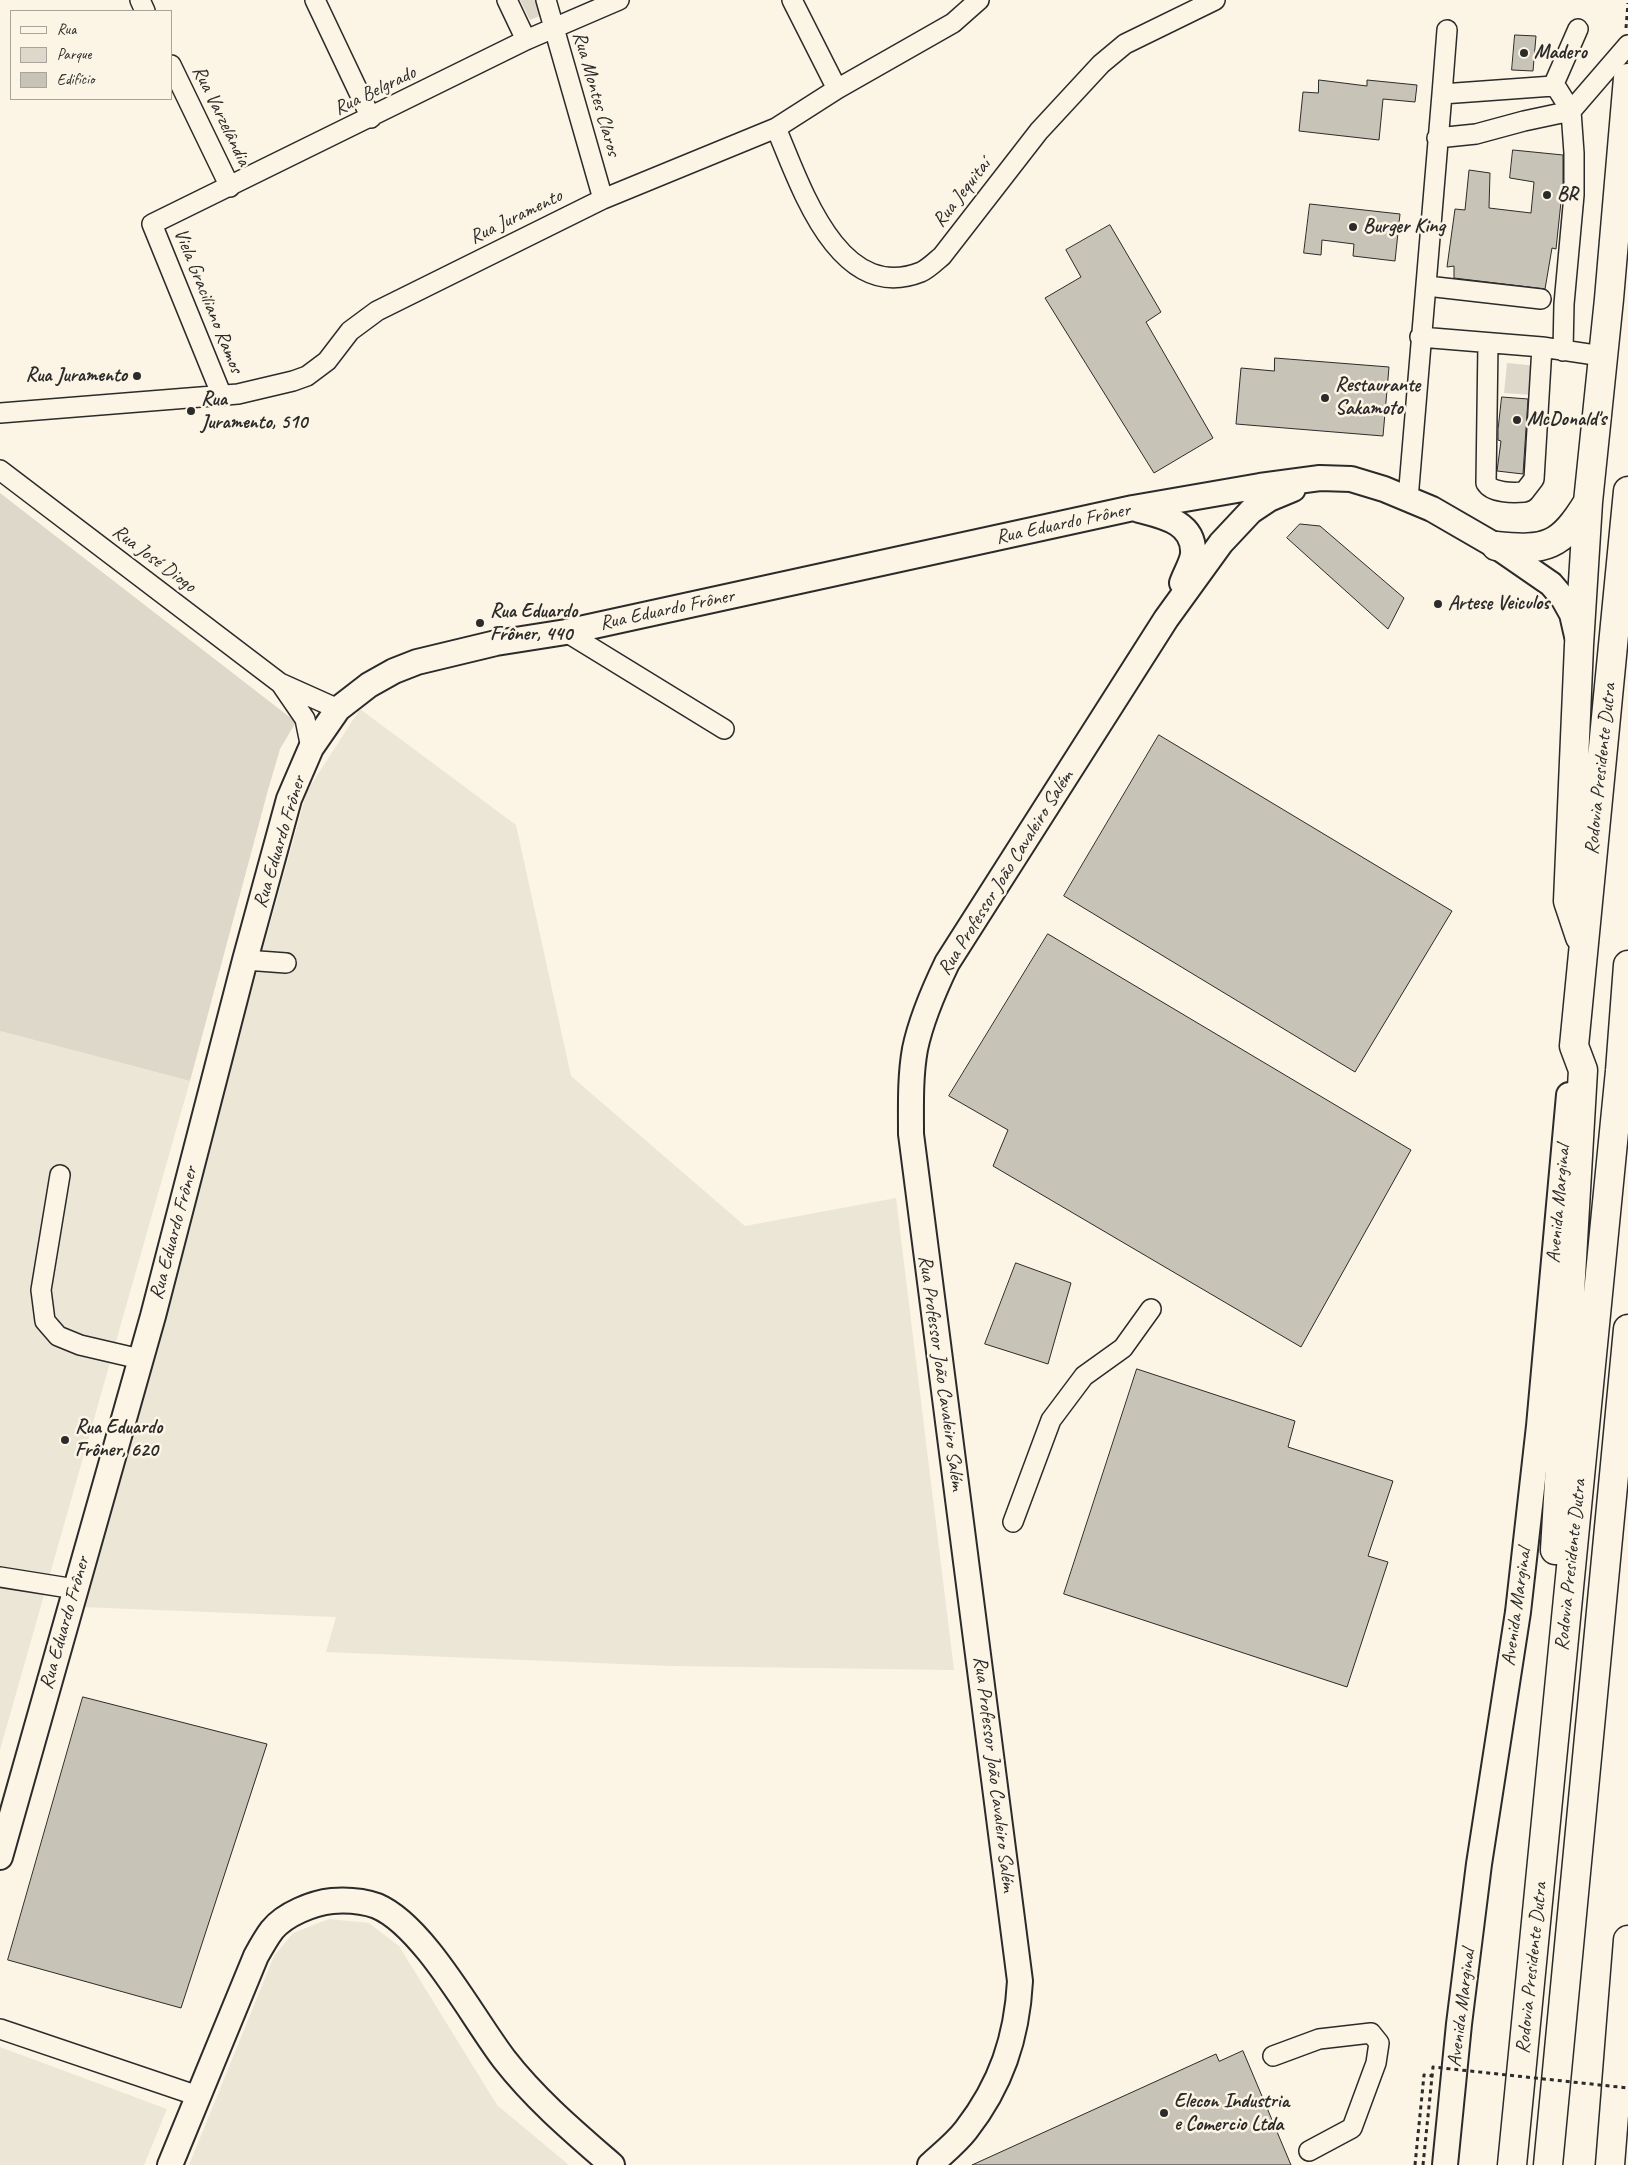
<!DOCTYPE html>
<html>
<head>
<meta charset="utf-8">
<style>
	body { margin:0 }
	#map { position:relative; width:1628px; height:2165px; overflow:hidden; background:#fcf5e5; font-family:Caveat,sans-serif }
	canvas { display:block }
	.legend { position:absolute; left:10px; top:10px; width:162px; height:90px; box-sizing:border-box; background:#fcf5e5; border:1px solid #a8a49b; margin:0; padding:6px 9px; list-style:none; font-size:15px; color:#2b2b2b }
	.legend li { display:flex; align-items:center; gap:10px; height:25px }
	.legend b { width:25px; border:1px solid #a8a49b }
</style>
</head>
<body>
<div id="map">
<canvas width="1628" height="2165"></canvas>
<ul class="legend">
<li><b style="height:6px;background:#fcf5e5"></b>Rua</li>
<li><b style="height:14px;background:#ded8ca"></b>Parque</li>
<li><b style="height:14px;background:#c8c3b7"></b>Edifício</li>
</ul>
</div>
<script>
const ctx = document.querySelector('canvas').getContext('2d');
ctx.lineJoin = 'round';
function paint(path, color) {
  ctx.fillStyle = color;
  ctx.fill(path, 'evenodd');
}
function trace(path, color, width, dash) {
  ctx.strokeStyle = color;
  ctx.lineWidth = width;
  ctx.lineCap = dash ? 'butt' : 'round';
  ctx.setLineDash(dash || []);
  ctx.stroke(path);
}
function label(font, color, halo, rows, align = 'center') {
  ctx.font = font + ' Caveat,sans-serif';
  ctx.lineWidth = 5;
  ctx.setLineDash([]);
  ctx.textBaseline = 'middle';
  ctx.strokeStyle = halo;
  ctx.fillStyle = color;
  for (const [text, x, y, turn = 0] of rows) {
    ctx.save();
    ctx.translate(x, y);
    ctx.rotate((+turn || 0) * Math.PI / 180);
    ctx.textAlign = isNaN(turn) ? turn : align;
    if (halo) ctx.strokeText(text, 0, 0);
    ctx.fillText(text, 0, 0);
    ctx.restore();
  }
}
paint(new Path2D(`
	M360 709 516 825 571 1076 745 1226 896 1198 954 1670 671 1666 326 1652 336 1617 80 1607 307 791Z
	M0 1031 190 1081 0 1750Z
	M329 1919 369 1923 399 1946 497 2105 569 2165H189L274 1956 293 1933Z
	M0 2047 167 2109 144 2165H0Z`), '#ece6d7');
paint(new Path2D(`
	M520 0H535L540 16 530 20Z
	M1507 363 1537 366 1534 395 1504 393Z
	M0 493 296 722 280 749 268 790 190 1081 0 1031Z`), '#ded8ca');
const building = new Path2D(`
	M1515 35 1536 36 1533 71 1512 70Z
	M1319 80 1367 86V80L1417 85 1415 102 1383 99 1379 140 1299 131 1303 92 1318 93Z
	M1513 150 1563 155V183L1556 249 1552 248 1545 289 1454 278V266L1447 267 1455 209 1465 210 1469 170 1490 173 1489 208 1531 213 1534 182 1510 178Z
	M1310 204 1400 214 1395 261 1353 256 1354 244 1322 240 1321 255 1304 253Z
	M1110 225 1161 312 1146 322 1213 438 1154 473 1045 298 1081 277 1066 250Z
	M1275 358 1389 367 1383 436 1236 424 1241 368 1274 371Z
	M1502 397 1528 399 1523 474 1497 471 1501 441 1498 440V430Z
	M1300 524 1320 526 1404 598 1388 629 1287 538Z
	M1159 735 1452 911 1355 1072 1064 896Z
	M1048 934 1411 1150 1301 1347 993 1166 1008 1130 949 1096Z
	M1016 1263 1071 1283 1048 1364 985 1344Z
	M1137 1369 1295 1421 1288 1447 1393 1481 1368 1556 1388 1562 1347 1687 1064 1594Z
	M83 1697 267 1744 181 2008 8 1960Z
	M1243 2051 1291 2165H972L1216 2054 1219 2061Z`);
paint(building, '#c8c3b7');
trace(building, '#2b2b2b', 1);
const minor = new Path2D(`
	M140 0 145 11
	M315 0 371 118
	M507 0 526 40
	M546 0 603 199
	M792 0 837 89
	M171 65 230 187
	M1553 86 1578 29
	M1442 94 1447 30
	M776 128C800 184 838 305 921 272 928 269 936 261 942 256L1039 131 1101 64 1125 44 1215 0
	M1437 138 1476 134 1524 121 1571 111 1628 45
	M1427 286 1541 299
	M1420 337 1542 347 1602 356
	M1488 343 1486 483C1492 493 1513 493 1524 492L1534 479 1542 347
	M222 396 152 224 526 40 619 0
	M0 413 238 394 293 381 307 376 327 361 350 331 377 311 603 199 776 128 837 89 953 23 979 0
	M0 470 280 683 338 709
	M1408 499 1442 94 1553 86 1558 90 1571 111 1574 153V195L1564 304 1563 351
	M566 632 724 729
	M281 684 305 719 311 748
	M245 960 286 963
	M60 1175 41 1290 45 1321 58 1336 80 1345 140 1359
	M1013 1522 1051 1420 1084 1376 1123 1348 1151 1309
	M0 1577 75 1589
	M0 2029 198 2096
	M1273 2056 1319 2039 1371 2033 1379 2043 1376 2063 1352 2128 1309 2151`);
const major = new Path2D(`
	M1139 510C1162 516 1195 522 1193 554 1192 563 1185 574 1182 583
	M0 1857 153 1316 245 960 289 799 311 748 338 709 369 685 394 671 417 662 496 643 566 632 1133 508 1260 486 1320 478 1351 479 1384 489 1432 509 1496 546 1551 584 1563 598 1572 614 1577 636
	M170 2165 256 1956C261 1947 266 1938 272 1930 285 1914 313 1903 332 1901 346 1900 363 1901 377 1906 424 1926 472 2017 504 2059 535 2099 574 2132 612 2165
	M930 2165C942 2154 956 2143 966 2130 1001 2085 1017 2038 1020 1981L911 1134C911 1106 910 1077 915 1049 921 1020 934 990 947 963L1166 619 1221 543 1251 511 1269 499 1293 489
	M1445 2165 1459 2024 1479 1864 1518 1612 1539 1426 1569 1095`);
const highway = new Path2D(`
	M1496 546C1546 551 1561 547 1588 502
	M1580 937 1568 901 1579 645 1588 502 1609 299 1628 78
	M1555 1550 1583 1070 1574 1046 1628 491
	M1512 2165 1620 1071 1628 965
	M1548 2165 1628 1329
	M1610 2165 1628 1940`);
trace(minor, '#2b2b2b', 22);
trace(major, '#2b2b2b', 28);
trace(highway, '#2b2b2b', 31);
trace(new Path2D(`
	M1626 28 1628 3
	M1415 2165 1424 2075 1433 2076`), '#2b2b2b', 3, [4, 4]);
trace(minor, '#fcf5e5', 19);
trace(major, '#fcf5e5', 24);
trace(highway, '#fcf5e5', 28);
trace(new Path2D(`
	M1423 2165 1433 2067 1628 2088`), '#2b2b2b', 3, [4, 4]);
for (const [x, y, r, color] of [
	[1524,53,5,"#2b2b2b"],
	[1547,195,5,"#2b2b2b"],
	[1353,227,5,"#2b2b2b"],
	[137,376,5,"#2b2b2b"],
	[1325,398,5,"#2b2b2b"],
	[191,411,5,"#2b2b2b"],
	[1517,420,5,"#2b2b2b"],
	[1438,604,5,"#2b2b2b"],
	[480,623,5,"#2b2b2b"],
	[65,1440,5,"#2b2b2b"],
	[1164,2113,5,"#2b2b2b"]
]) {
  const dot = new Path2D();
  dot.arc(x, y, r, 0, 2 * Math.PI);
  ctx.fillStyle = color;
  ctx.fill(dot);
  trace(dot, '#fcf5e5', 2);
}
label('bold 20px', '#2b2b2b', '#fcf5e5', [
	["Madero",1534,53],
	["BR",1557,195],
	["Burger King",1363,227],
	["Rua Juramento",127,376,"right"],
	["Restaurante",1335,386],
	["Sakamoto",1335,409],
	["Rua",201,400],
	["Juramento, 510",201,423],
	["McDonald's",1527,420],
	["Artese Veiculos",1448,604],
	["Rua Eduardo",490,612],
	["Frôner, 440",490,635],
	["Rua Eduardo",75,1428],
	["Frôner, 620",75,1451],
	["Elecon Industria",1174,2102],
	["e Comercio Ltda",1174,2125]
], 'left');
label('20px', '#2b2b2b', '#fcf5e5', [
	["Rua Belgrado",375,91,-26],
	["Rua Montes Claros",596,94,74],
	["Rua Varzelândia",221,116,64],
	["Rua Jequitaí",962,193,-52],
	["Rua Juramento",516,217,-26],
	["Viela Graciliano Ramos",208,301,68],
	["Rua Eduardo Frôner",1063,524,-12],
	["Rua José Diogo",154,559,37],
	["Rua Eduardo Frôner",667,610,-12],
	["Rodovia Presidente Dutra",1601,769,-84],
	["Rua Eduardo Frôner",280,842,-73],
	["Rua Professor João Cavaleiro Salém",1006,873,-58],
	["Avenida Marginal",1559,1204,-85],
	["Rua Eduardo Frôner",174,1233,-75],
	["Rua Professor João Cavaleiro Salém",941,1373,82],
	["Rodovia Presidente Dutra",1571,1565,-84],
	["Avenida Marginal",1517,1607,-82],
	["Rua Eduardo Frôner",65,1623,-74],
	["Rua Professor João Cavaleiro Salém",994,1774,83],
	["Rodovia Presidente Dutra",1532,1968,-84],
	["Avenida Marginal",1462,2008,-83]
]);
</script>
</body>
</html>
